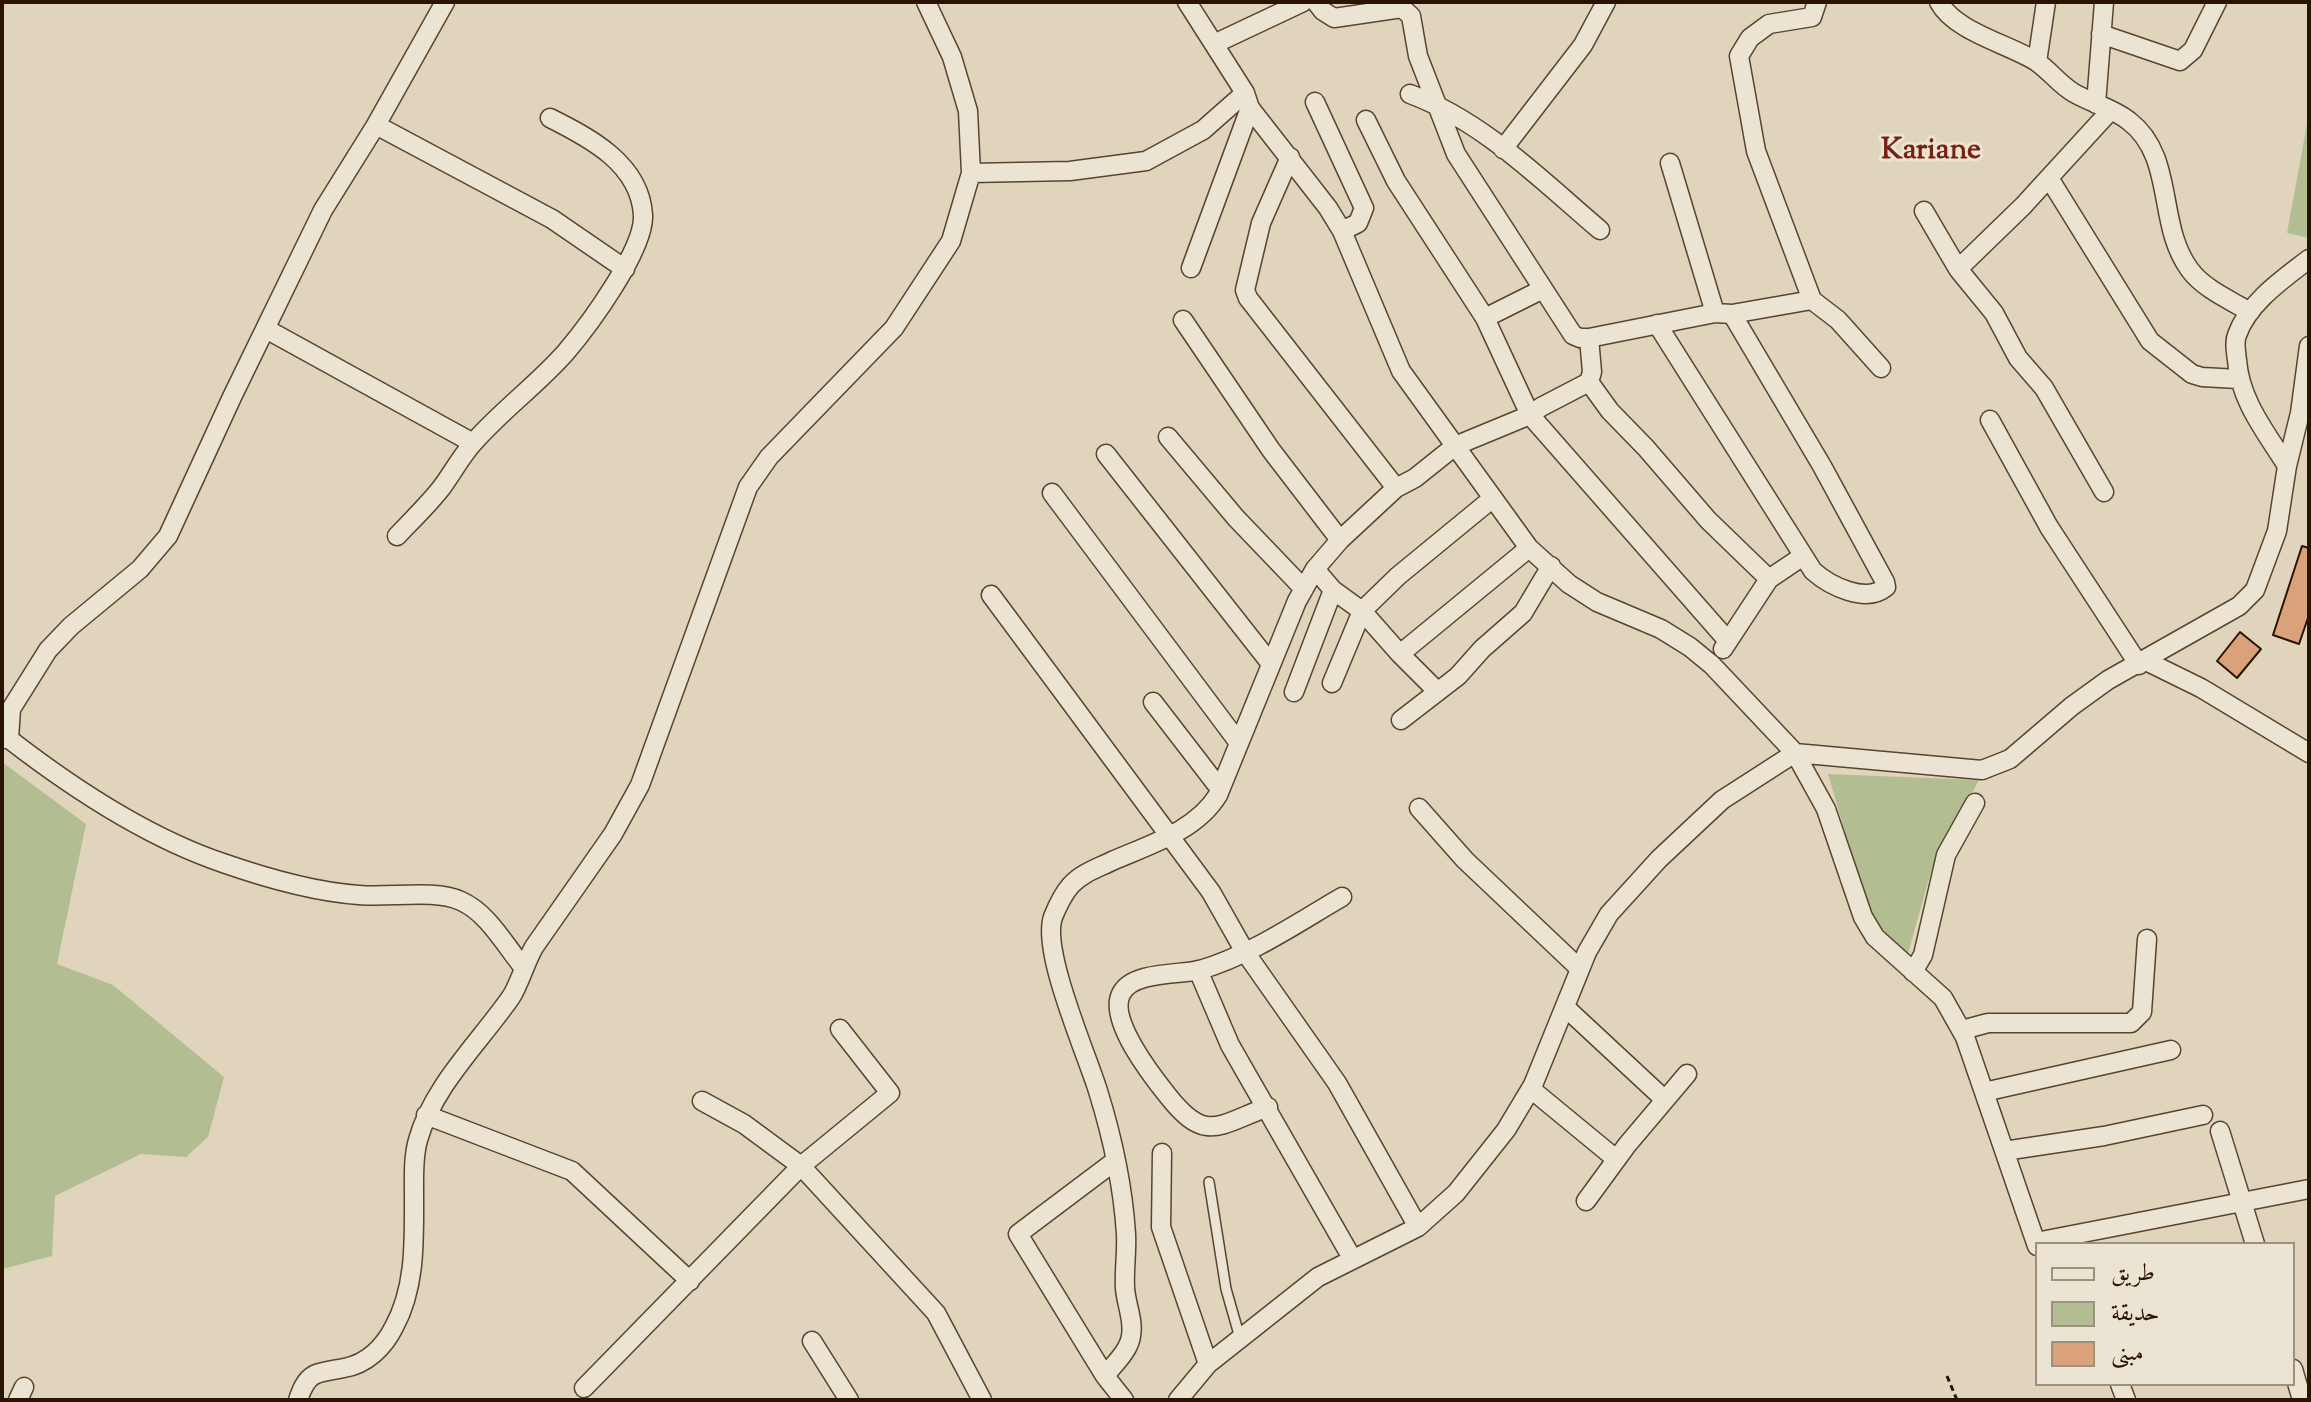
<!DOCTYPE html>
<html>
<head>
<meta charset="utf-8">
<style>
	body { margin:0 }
	#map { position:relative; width:2311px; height:1402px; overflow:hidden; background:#e0d5bc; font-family:"Sorts Mill Goudy",Amiri,serif }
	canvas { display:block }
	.frame { position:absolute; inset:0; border:4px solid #2a1300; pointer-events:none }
	.legend { position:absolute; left:2035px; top:1242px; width:260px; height:144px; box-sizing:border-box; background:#ebe4d3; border:2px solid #9e907f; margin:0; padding:10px 14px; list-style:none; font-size:24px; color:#2a1300 }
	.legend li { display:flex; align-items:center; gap:16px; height:40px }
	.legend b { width:40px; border:2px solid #9e907f }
</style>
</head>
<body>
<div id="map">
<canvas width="2311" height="1402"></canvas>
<div class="frame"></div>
<ul class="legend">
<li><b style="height:10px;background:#ebe4d3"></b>طريق</li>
<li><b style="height:22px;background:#b2bd91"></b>حديقة</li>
<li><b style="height:22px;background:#d9a27b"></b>مبنى</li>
</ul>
</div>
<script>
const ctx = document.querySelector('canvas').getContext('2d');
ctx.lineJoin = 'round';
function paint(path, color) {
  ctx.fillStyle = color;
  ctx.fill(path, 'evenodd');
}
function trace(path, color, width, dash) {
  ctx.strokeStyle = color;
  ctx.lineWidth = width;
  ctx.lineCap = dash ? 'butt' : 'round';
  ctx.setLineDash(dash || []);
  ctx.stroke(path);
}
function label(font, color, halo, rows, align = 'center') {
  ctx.font = font + ' "Sorts Mill Goudy",serif';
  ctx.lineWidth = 6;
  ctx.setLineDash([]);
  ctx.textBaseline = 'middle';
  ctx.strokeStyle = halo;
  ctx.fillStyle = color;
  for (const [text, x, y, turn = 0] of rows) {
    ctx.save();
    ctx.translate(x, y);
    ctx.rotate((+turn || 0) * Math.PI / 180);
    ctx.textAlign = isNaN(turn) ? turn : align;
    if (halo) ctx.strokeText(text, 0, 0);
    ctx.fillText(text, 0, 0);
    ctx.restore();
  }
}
paint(new Path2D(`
	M2309 113V238L2287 233Z
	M2 762 86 824 57 964 113 985 224 1077 208 1137 186 1157 141 1154 55 1196 52 1256 2 1269Z
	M1828 774 1979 780 1932 868 1907 957 1869 914Z`), '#b2bd91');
const building = new Path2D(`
	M2302 546 2309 548V615L2299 644 2273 635Z
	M2240 632 2261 649 2237 678 2217 661Z`);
paint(building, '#d9a27b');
trace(building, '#2a1300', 2);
const lane = new Path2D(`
	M1209 1182 1226 1289 1240 1338`);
const street = new Path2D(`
	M1187 2 1245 93 1250 108 1328 208 1342 231 1401 371 1529 548 1569 584 1597 602 1661 629 1690 647 1712 665 1795 753 1826 809 1863 917 1875 937 1943 998 1965 1037 2037 1246
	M1316 2 1323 11 1334 18 1402 8 1411 16 1418 56 1456 154 1573 335 1580 338H1589L1715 313 1732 314 1812 300
	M1817 2 1812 17 1769 24 1750 38 1739 56 1756 151 1812 300 1838 320 1881 368
	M1939 2C1955 32 2009 44 2037 62 2050 71 2060 85 2074 93 2091 103 2113 108 2129 121 2176 157 2156 225 2190 270 2204 289 2230 300 2250 312
	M2101 34 2180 61 2193 50 2217 2
	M1214 44 1303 2
	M2037 62 2046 2
	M1410 94C1483 121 1541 180 1600 230
	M1315 102 1364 208 1358 223 1342 231
	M2096 104 2104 2
	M1366 120 1396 181 1485 318 1530 415 1728 641
	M376 125 552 219 625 269
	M1503 149 1583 45 1606 2
	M1290 157 1261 223 1245 290 1248 298 1396 488
	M1670 163 1715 313
	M971 173 1070 171 1146 161 1203 130 1245 93
	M2049 178 2150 341 2192 374 2202 377 2238 379
	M1924 211 1958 269 1994 313 2018 358 2044 388 2104 492
	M1191 268 1250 108
	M1958 269 2023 206 2110 111
	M1485 318 1543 289
	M1183 320 1271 450 1340 540
	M1657 324 1813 571C1830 586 1866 604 1886 587L1885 582 1822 466 1732 314
	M266 329 473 443
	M1589 382 1610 411 1646 448 1708 520 1769 579
	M1990 420 2049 527 2139 665
	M1168 437 1236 518 1304 589
	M1106 454 1271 664
	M2287 466C2266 432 2240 401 2237 360 2236 352 2234 342 2237 335 2248 303 2283 279 2309 259
	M1052 493 1239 743
	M397 536C412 520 429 504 442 487 453 472 462 455 474 442 502 410 538 384 566 352 589 325 645 249 643 215 640 164 590 138 550 118
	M1315 569 1333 590 1362 611 1400 654 1437 691
	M991 595 1211 892 1245 952 1337 1083 1418 1227
	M1723 649 1769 579 1803 556
	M1400 654 1529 548
	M2146 661 2201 688 2309 753
	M1332 683 1362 611 1398 576 1493 498
	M1294 692 1333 590
	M1153 702 1220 789
	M1401 720 1458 676 1482 649 1523 613 1551 566
	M2 739H9C71 787 149 838 223 863 266 878 315 892 359 895 390 898 434 889 461 901 488 913 505 945 523 967
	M9 739 11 709 48 650 71 626 140 569 168 536 232 397 323 210 376 125 445 2
	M1419 808 1465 860 1580 969
	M1198 970 1230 1045 1352 1258
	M1913 972 1923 955 1946 855 1975 803
	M1565 1007 1664 1099
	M1962 1030 1988 1023H2131L2142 1012 2147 939
	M1531 1089 1616 1159
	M1984 1092 2171 1050
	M702 1101 744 1124 801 1166 936 1313 982 1400
	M1268 1107C1218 1125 1206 1144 1168 1096 1152 1076 1108 1020 1121 994 1132 971 1180 975 1200 970 1251 955 1297 923 1342 897
	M426 1115 572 1171 690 1281
	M2220 1131 2255 1244
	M2004 1151 2104 1136 2203 1115
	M1162 1153 1161 1227 1208 1364
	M1586 1201 1627 1145 1687 1074
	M2036 1242 2309 1189
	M812 1341 849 1400
	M2293 1369 2302 1400
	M1105 1376 1018 1234 1115 1161
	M2120 1384 2126 1400
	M584 1388 801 1166 890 1093 840 1029
	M18 1400 24 1387
	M298 1400C301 1391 305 1380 314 1375 322 1371 335 1370 344 1368 367 1364 384 1347 394 1327 416 1287 414 1240 414 1195 414 1177 413 1157 418 1140 433 1086 479 1043 511 997 519 985 525 963 534 947L613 834 640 785 748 487 769 457 894 328 951 241 971 173 968 111 952 57 926 2
	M1124 1400 1105 1376C1114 1364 1129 1351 1131 1336 1134 1320 1126 1304 1125 1288 1124 1270 1127 1252 1126 1234 1123 1187 1112 1136 1098 1091 1087 1055 1041 951 1053 917 1057 907 1064 893 1071 885 1082 873 1098 868 1112 861 1149 845 1196 831 1218 795L1297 601 1315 569 1340 540 1396 488 1415 478 1455 446 1530 415 1541 407 1589 382 1592 372 1589 338
	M1178 1400 1208 1364 1318 1277 1418 1227 1456 1193 1506 1130 1533 1085 1587 952 1609 914 1659 859 1722 800 1795 753 1982 770 2010 759 2072 706 2108 680 2239 606 2255 590 2277 531 2287 466 2300 413 2309 346`);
trace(lane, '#58442f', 12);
trace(street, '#58442f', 21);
trace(new Path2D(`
	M1947 1376 1957 1400`), '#2a1300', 3, [6, 4]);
trace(lane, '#ebe4d3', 9);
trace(street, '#ebe4d3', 18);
label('bold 30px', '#7a1f14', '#ebe4d3', [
	["Kariane",1931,153]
]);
</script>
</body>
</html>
